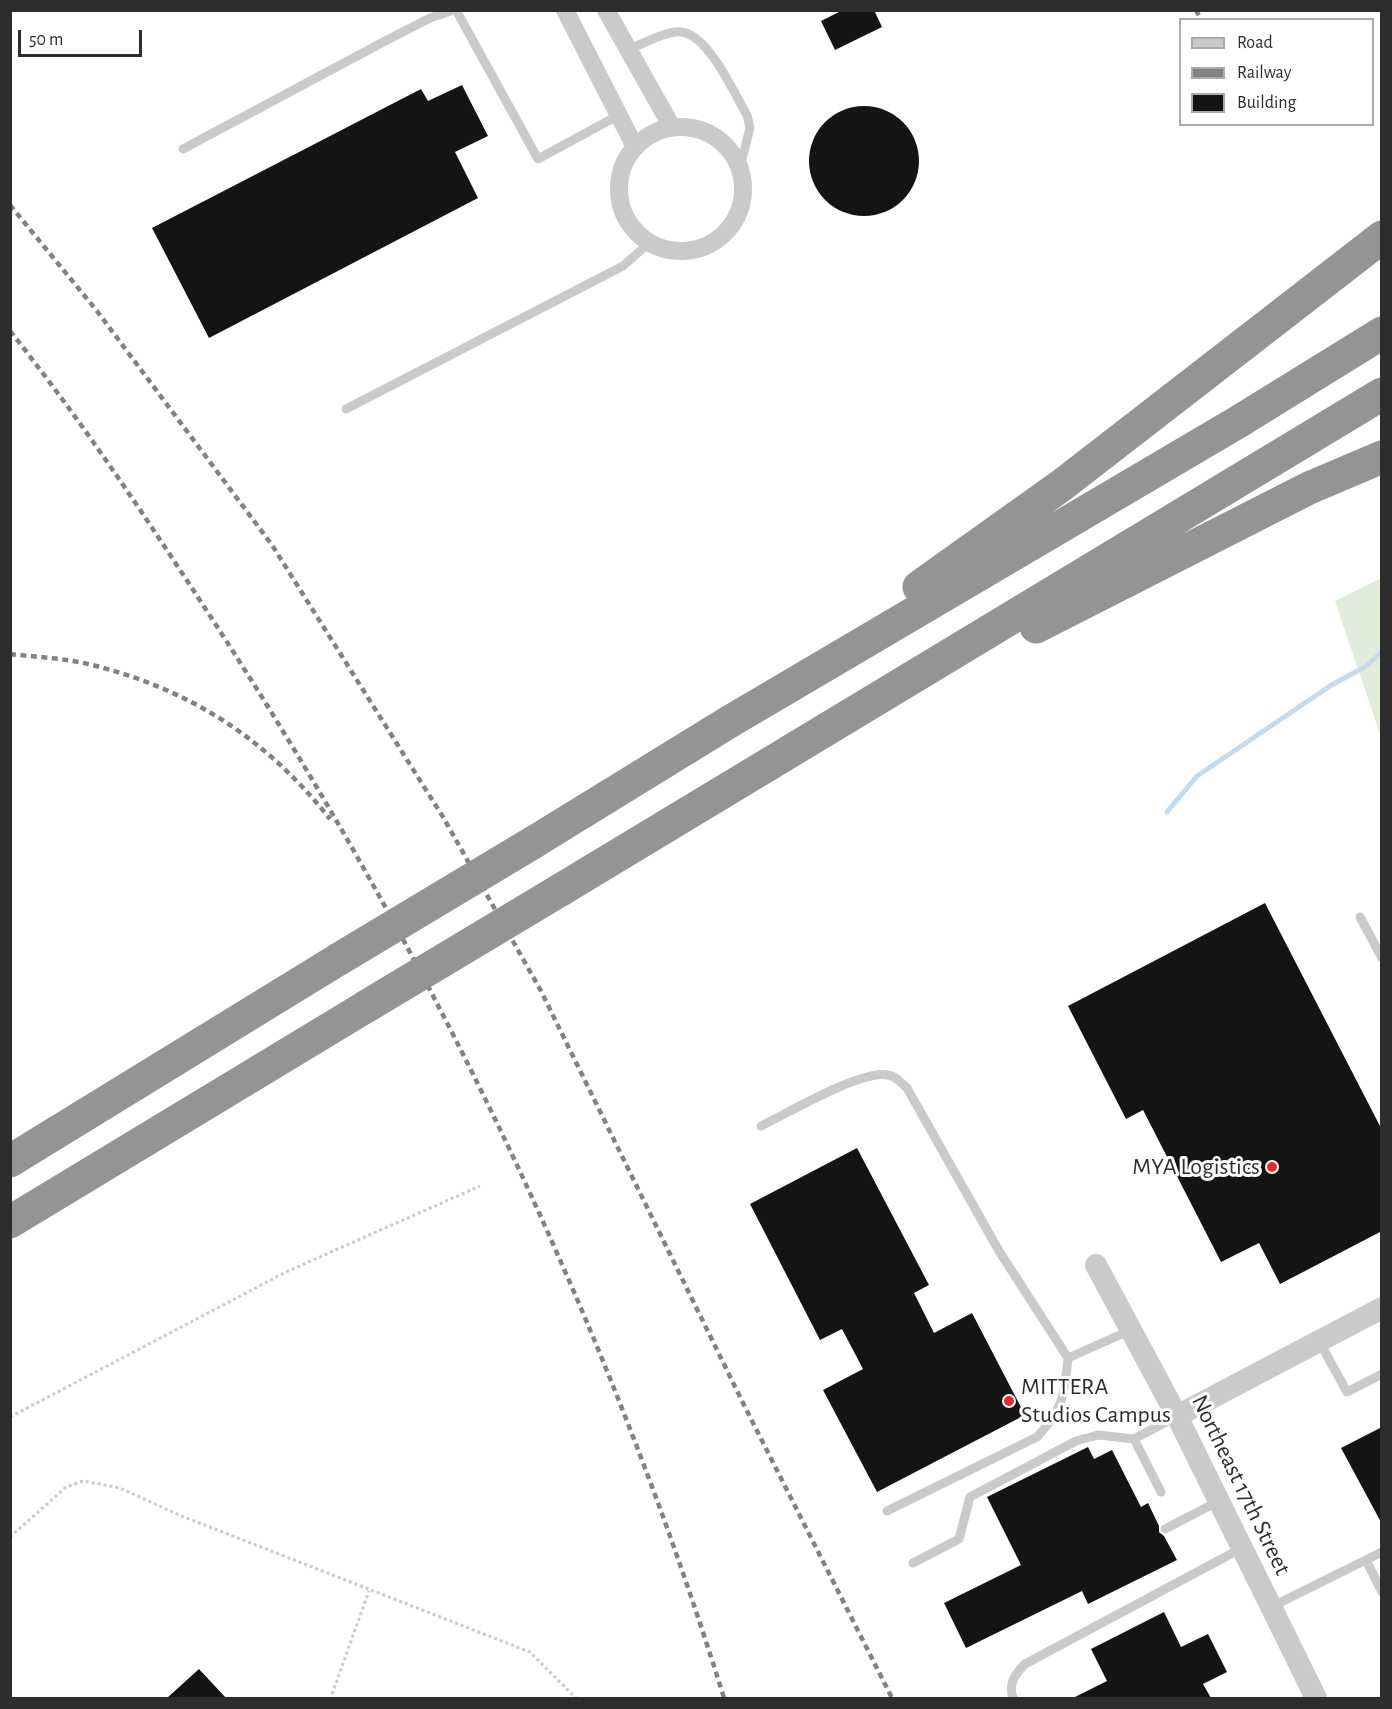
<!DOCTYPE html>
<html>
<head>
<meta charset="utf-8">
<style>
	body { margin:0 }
	#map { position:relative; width:1392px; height:1709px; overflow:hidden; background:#fff; font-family:"Alegreya Sans",sans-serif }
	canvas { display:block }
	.frame { position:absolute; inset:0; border:12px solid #2d2d2d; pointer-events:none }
	.legend { position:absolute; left:1179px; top:18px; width:195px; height:108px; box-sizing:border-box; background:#fff; border:2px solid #ababab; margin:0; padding:8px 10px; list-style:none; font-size:18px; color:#2d2d2d }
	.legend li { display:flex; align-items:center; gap:12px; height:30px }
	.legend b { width:30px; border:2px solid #ababab }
	.scale { position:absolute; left:18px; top:30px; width:124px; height:27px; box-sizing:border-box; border:3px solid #2d2d2d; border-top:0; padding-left:8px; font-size:18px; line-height:21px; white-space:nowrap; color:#2d2d2d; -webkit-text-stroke:4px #fff; paint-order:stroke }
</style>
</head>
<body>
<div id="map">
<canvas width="1392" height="1709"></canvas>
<div class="frame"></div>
<ul class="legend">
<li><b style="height:8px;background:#cacaca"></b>Road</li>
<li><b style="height:8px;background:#828282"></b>Railway</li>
<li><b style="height:16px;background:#141414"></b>Building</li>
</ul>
<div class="scale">50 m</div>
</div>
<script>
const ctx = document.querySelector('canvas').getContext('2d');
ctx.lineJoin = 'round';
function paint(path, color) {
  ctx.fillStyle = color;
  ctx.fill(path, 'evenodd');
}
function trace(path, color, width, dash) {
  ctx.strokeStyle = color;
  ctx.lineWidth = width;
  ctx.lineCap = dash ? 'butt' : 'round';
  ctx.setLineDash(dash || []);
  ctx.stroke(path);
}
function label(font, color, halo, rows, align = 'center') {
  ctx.font = font + ' "Alegreya Sans",sans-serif';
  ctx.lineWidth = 6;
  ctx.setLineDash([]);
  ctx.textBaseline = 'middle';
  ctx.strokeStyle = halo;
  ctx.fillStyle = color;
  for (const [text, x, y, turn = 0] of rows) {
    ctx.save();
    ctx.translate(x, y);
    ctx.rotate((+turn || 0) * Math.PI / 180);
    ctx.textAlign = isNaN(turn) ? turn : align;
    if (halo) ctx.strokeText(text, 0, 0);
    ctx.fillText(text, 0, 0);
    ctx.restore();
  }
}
paint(new Path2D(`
	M1381 578V737L1335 601Z`), '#e2ecda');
trace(new Path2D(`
	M1167 812 1197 776 1333 684 1365 667 1382 652`), '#c5dbed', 5);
paint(new Path2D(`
	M843 10H874L882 27 835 50 821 21Z
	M462 85 488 136 455 152 478 198 209 338 152 228 421 89 428 101Z
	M809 161a55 55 0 1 1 110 0a55 55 0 1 1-110 0Z
	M1265 903 1382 1130V1231L1280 1284 1259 1243 1221 1262 1143 1110 1126 1119 1068 1006Z
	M857 1148 929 1285 914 1293 934 1333 972 1313 1025 1415 877 1492 823 1390 863 1369 842 1329 820 1340 750 1204Z
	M1382 1427V1524L1341 1448Z
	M1088 1447 1094 1459 1112 1450 1141 1507 1148 1503 1159 1526V1532L1164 1536 1177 1560 1088 1604 1082 1591 966 1648 944 1603 1021 1565 987 1497Z
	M1164 1612 1181 1647 1208 1634 1227 1672 1203 1684 1211 1698H1073L1107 1681 1091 1649Z
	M199 1669 226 1698H167Z`), '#141414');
trace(new Path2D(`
	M10 1417 286 1272 480 1186
	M10 1537 66 1487 83 1481 120 1488 179 1515 530 1652 576 1698
	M332 1694 369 1591`), '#cacaca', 3, [3, 3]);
trace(new Path2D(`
	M456 10 538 159 619 115
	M627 50C641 45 659 34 675 32 706 27 733 92 747 115L750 128 740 167
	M183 149 387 40 430 18 454 10
	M346 409 623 266 649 243
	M1360 917 1382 958
	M761 1126C788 1113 860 1070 888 1075 896 1076 901 1083 907 1088L999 1251 1068 1358
	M1319 1341 1347 1392 1382 1374
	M1161 1492 1134 1439 1177 1416
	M887 1511 1037 1437C1064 1408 1064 1396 1068 1358L1131 1330
	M1165 1529 1219 1501
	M1366 1560 1382 1592
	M913 1563 959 1539 970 1497 1076 1441 1098 1435 1134 1439
	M1271 1607 1382 1552
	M1013 1698C1008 1684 1015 1674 1025 1664L1242 1548`), '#cacaca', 9);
trace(new Path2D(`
	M565 10 635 147
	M606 10 672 127
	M619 189a62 62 0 1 1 124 0a62 62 0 1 1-124 0Z`), '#cacaca', 18);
trace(new Path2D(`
	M1096 1265 1177 1416 1316 1698
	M1177 1416 1382 1308`), '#cacaca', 22);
trace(new Path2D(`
	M919 587 1062 485 1382 237
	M1036 627 1309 488 1382 457
	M534 842 729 722 1238 422 1382 333
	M562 889 1382 394
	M10 1161 339 959
	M10 1222 367 1006`), '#949494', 33);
trace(new Path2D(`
	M1196 10 1201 20
	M10 205 97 311 272 545 443 817 541 991 744 1405 892 1698
	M10 331C85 425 151 525 216 625 433 959 606 1318 724 1698
	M10 654C36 657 63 658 88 664 188 688 266 738 330 819`), '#828282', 4.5, [6, 4.5]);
trace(new Path2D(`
	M339 959 534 842
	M367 1006 562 889`), '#949494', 33);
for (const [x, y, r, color] of [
	[1272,1167,6,"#ec272a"],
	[1009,1401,6,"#ec272a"]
]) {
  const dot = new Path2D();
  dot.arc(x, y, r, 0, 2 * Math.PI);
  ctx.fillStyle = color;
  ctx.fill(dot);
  trace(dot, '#fff', 2);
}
label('24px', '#2d2d2d', '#fff', [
	["MYA Logistics",1260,1167],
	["MITTERA",1021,1387,"left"],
	["Studios Campus",1021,1415,"left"]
], 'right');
label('24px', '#2d2d2d', '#fff', [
	["Northeast 17th Street",1241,1485,64]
]);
</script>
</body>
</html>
